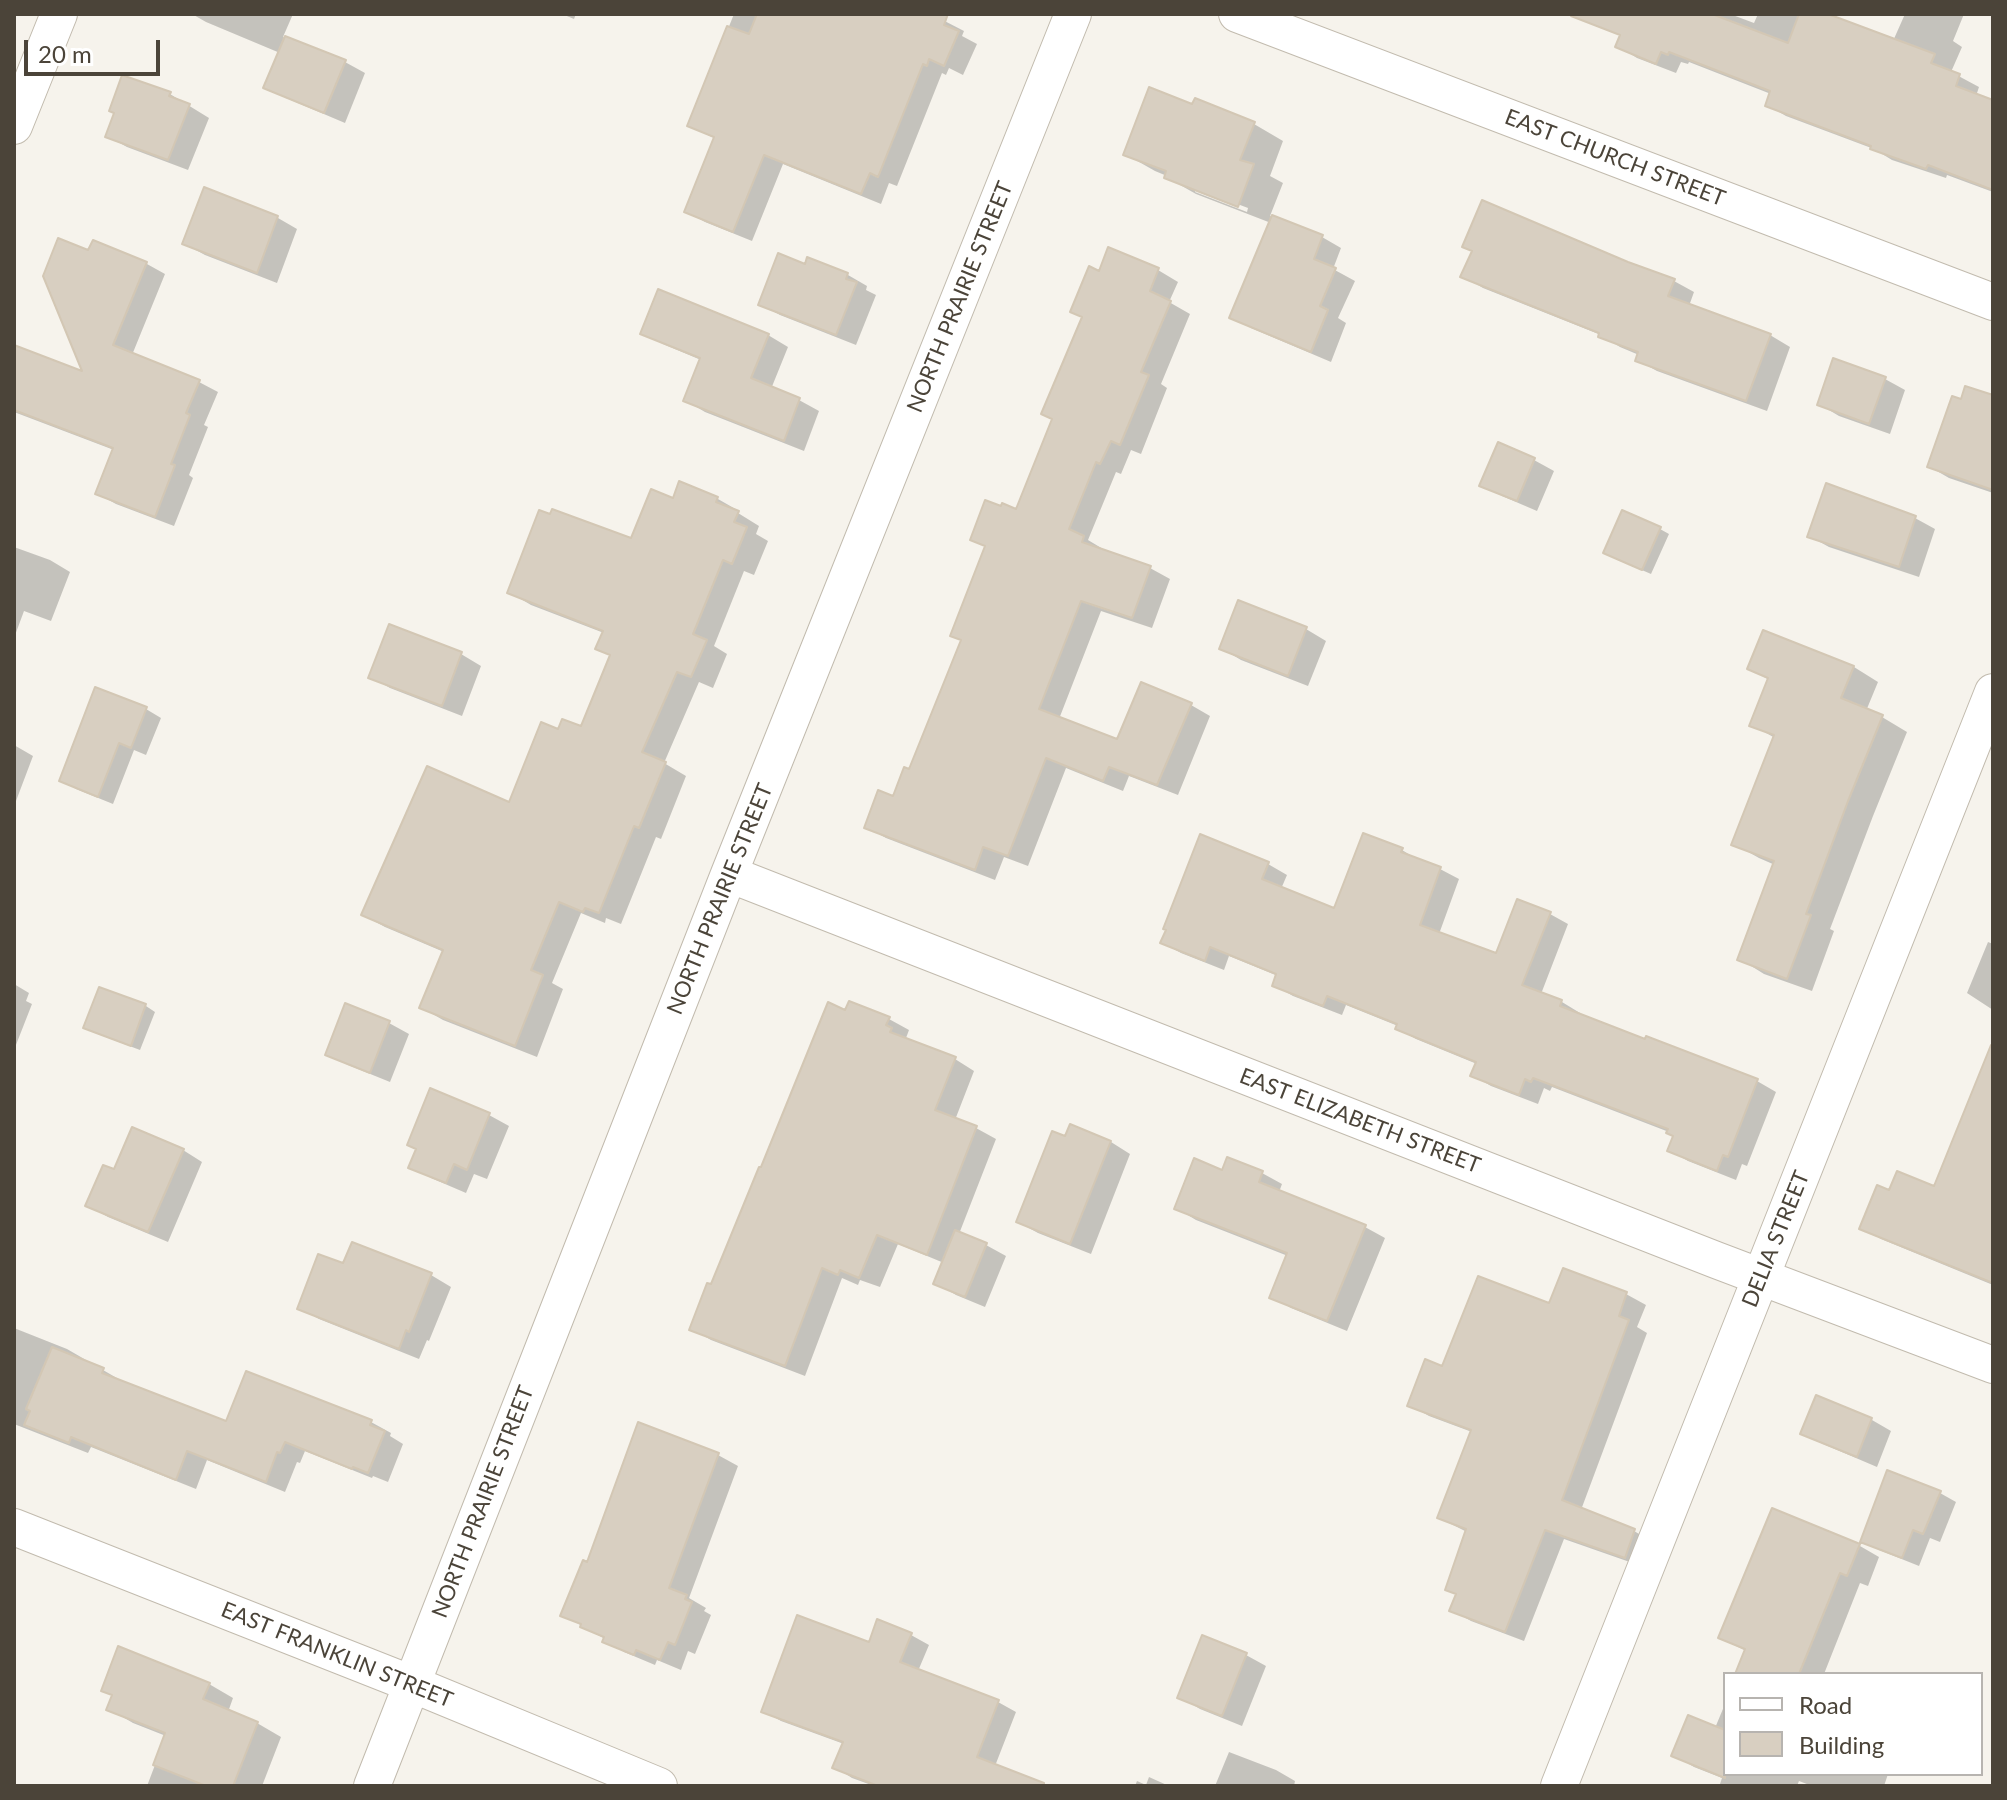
<!DOCTYPE html>
<html>
<head>
<meta charset="utf-8">
<style>
	body { margin:0 }
	#map { position:relative; width:2007px; height:1800px; overflow:hidden; background:#f6f3ec; font-family:Lato,sans-serif }
	canvas { display:block }
	.frame { position:absolute; inset:0; border:16px solid #4b4439; pointer-events:none }
	.legend { position:absolute; left:1723px; top:1672px; width:260px; height:104px; box-sizing:border-box; background:#fff; border:2px solid #b7b4b0; margin:0; padding:10px 14px; list-style:none; font-size:24px; color:#4b4439 }
	.legend li { display:flex; align-items:center; gap:16px; height:40px }
	.legend b { width:40px; border:2px solid #b7b4b0 }
	.scale { position:absolute; left:24px; top:40px; width:136px; height:36px; box-sizing:border-box; border:4px solid #4b4439; border-top:0; padding-left:10px; font-size:24px; line-height:28px; white-space:nowrap; color:#4b4439; -webkit-text-stroke:6px #fff; paint-order:stroke }
</style>
</head>
<body>
<div id="map">
<canvas width="2007" height="1800"></canvas>
<div class="frame"></div>
<ul class="legend">
<li><b style="height:10px;background:#fff"></b>Road</li>
<li><b style="height:22px;background:#d8cfc1"></b>Building</li>
</ul>
<div class="scale">20 m</div>
</div>
<script>
const ctx = document.querySelector('canvas').getContext('2d');
ctx.lineJoin = 'round';
function paint(path, color) {
  ctx.fillStyle = color;
  ctx.fill(path, 'evenodd');
}
function trace(path, color, width, dash) {
  ctx.strokeStyle = color;
  ctx.lineWidth = width;
  ctx.lineCap = dash ? 'butt' : 'round';
  ctx.setLineDash(dash || []);
  ctx.stroke(path);
}
function label(font, color, halo, rows, align = 'center') {
  ctx.font = font + ' Lato,sans-serif';
  ctx.lineWidth = 6;
  ctx.setLineDash([]);
  ctx.textBaseline = 'middle';
  ctx.strokeStyle = halo;
  ctx.fillStyle = color;
  for (const [text, x, y, turn = 0] of rows) {
    ctx.save();
    ctx.translate(x, y);
    ctx.rotate((+turn || 0) * Math.PI / 180);
    ctx.textAlign = isNaN(turn) ? turn : align;
    if (halo) ctx.strokeText(text, 0, 0);
    ctx.fillText(text, 0, 0);
    ctx.restore();
  }
}
paint(new Path2D(`
	M192 14H293L283 37 345 62 365 73 345 123 286 98 266 87 280 53 206 22Z
	M562 14H576L574 19Z
	M734 14H931L964 31 962 36 977 44 963 75 949 68 946 75 942 73 897 186 889 183 881 204 783 164 752 241 705 222 686 211 716 139 689 126Z
	M1627 14H1730L1754 23 1758 14H1823L1893 41 1905 14H1964L1953 41 1962 47 1951 72 1979 87 1976 96 1993 102V192L1947 175 1946 178 1892 160 1874 149 1786 116 1767 105 1771 94 1689 62 1688 64 1681 62 1676 73 1637 58 1618 46Z
	M123 77 170 94 209 118 188 170 127 147 107 136 116 113Z
	M1194 107 1254 124 1283 141 1270 176 1283 183 1270 216 1322 237 1341 248 1333 269 1355 281 1338 318 1346 323 1331 362 1251 328 1232 317 1271 223 1196 194 1166 177 1167 176 1155 171 1125 154ZM1195 188 1248 208 1247 212 1195 192Z
	M205 190 278 218 297 229 277 283 205 255 185 244Z
	M94 242 147 264 165 274 132 355 199 382 218 392 204 425 208 427 189 475 193 478 174 526 116 504 98 494 114 450 14 412V350L86 374 89 253Z
	M809 260 848 275 867 286 866 290 876 295 856 345 780 315 760 304 806 267Z
	M1627 263 1674 281 1694 292 1689 306 1770 335 1790 347 1767 411 1657 371 1637 360 1639 355 1620 347 1601 335 1483 288 1463 276Z
	M1158 270 1178 282 1169 302 1190 314 1161 384 1167 388 1141 454 1131 450 1121 474 1116 472 1088 540 1103 549 1102 551 1150 568 1170 579 1152 628 1101 611 1059 719 1118 742 1191 705 1210 716 1178 795 1129 776 1123 791 1066 768 1028 866 1004 857 995 880 886 838 866 827 894 798 910 771 963 641 987 547 972 539 1017 511 1054 420 1100 274Z
	M643 333 768 335 788 347 771 389 799 400 819 411 804 451 705 412 685 400 701 360 663 344Z
	M1885 379 1905 390 1890 434 1839 416 1819 404Z
	M1993 398V493L1949 478 1930 467 1962 401Z
	M1534 460 1554 471 1537 511 1502 496 1482 485Z
	M680 484 718 499 739 511 738 513 759 526 756 534 768 541 754 575 744 571 714 646 727 654 713 688 699 682 664 763 686 776 661 839 656 837 621 924 606 918 605 923 581 913 552 983 563 989 537 1057 443 1020 422 1008 444 952 385 927 363 915 510 804 559 732 582 729 611 656 598 649 604 633 531 605 509 592 632 540 674 501Z
	M1915 518 1935 529 1919 577 1829 547 1809 536Z
	M1660 529 1669 534 1651 574 1614 558Z
	M14 547 50 560 70 572 51 621 24 611 14 638Z
	M1239 602 1306 629 1326 641 1308 686 1241 660 1221 648Z
	M390 627 461 654 481 666 462 716 390 688 371 677Z
	M1764 632 1854 667 1878 682 1866 711 1882 717 1907 732 1873 816 1830 929 1834 931 1812 991 1764 974 1740 959 1775 865 1759 858 1734 844 1775 738 1752 725 1769 680 1749 668Z
	M146 709 161 718 146 755 134 750 113 804 76 789 61 780Z
	M14 745 33 756 16 801H14Z
	M1402 850 1420 861 1440 869 1459 879 1439 934 1497 956 1550 914 1568 924 1541 994 1562 1002 1580 1013 1579 1015 1646 1041 1647 1038 1757 1081 1776 1092 1747 1166 1742 1164 1736 1180 1688 1161 1669 1150 1675 1136 1669 1132 1552 1087 1550 1091 1544 1088 1538 1104 1491 1086 1472 1075 1477 1064 1416 1039 1398 1029V1026L1346 1005 1342 1015 1293 996 1274 985 1278 976 1229 956 1224 970 1181 953 1163 943 1268 864 1287 875 1281 889 1335 911Z
	M1988 942 1993 944V1010L1967 993Z
	M14 984 29 993 26 1001 32 1004 14 1050Z
	M100 989 146 1006 155 1012 140 1050 95 1033 86 1028Z
	M846 1012 889 1019 909 1030 906 1038 955 1059 974 1071 955 1120 976 1128 996 1139 959 1234 986 1245 1006 1256 985 1307 956 1295 936 1283 944 1263 898 1244 880 1287 860 1280 858 1285 842 1278 805 1376 711 1340 692 1329Z
	M389 1023 409 1034 390 1082 348 1065 328 1054Z
	M1993 1111V1285L1881 1239 1862 1228 1890 1193 1936 1189Z
	M489 1115 509 1126 487 1179 474 1174 466 1193 431 1178 411 1167Z
	M1071 1126 1111 1142 1130 1154 1091 1254 1038 1233 1018 1222 1066 1139Z
	M183 1150 202 1162 168 1242 108 1217 88 1206 115 1172Z
	M1223 1172 1262 1173 1282 1184 1279 1192 1365 1227 1385 1238 1347 1331 1291 1308 1272 1297 1288 1256 1196 1220 1176 1208Z
	M344 1266 431 1275 451 1287 429 1341 427 1340 419 1359 319 1319 299 1308Z
	M1564 1270 1626 1294 1646 1305 1637 1327 1647 1333 1581 1510 1634 1531 1653 1542 1644 1567 1564 1539 1524 1641 1471 1621 1452 1610 1457 1595 1447 1589 1467 1532 1439 1518 1472 1432 1429 1416 1410 1405 1443 1368 1550 1306Z
	M14 1328 67 1349 86 1360 85 1363 103 1370 122 1381 227 1424 247 1373 371 1422 391 1433 390 1436 403 1444 388 1482 373 1476 372 1478 305 1451 300 1463 297 1462 285 1492 207 1460 196 1489 91 1447 88 1453 14 1424Z
	M1817 1398 1872 1420 1891 1431 1877 1467 1823 1444 1803 1433Z
	M718 1455 738 1466 689 1598 706 1608 704 1611 711 1615 695 1654 688 1651 681 1670 657 1660 655 1665 624 1652 605 1641V1639L563 1615 588 1564Z
	M1940 1493 1956 1502 1940 1542 1930 1538 1919 1566 1879 1550 1863 1541Z
	M1773 1511 1860 1546 1879 1557 1868 1586 1860 1583 1824 1674H1737L1746 1651 1720 1638Z
	M911 1635 929 1645 918 1671 998 1702 1016 1712 995 1766 1013 1786H874L852 1778 835 1767 844 1744 781 1721 763 1711 870 1644Z
	M1246 1655 1266 1666 1242 1726 1200 1709 1180 1697Z
	M209 1684 233 1698 228 1712 257 1723 281 1737 262 1786H147L166 1736 133 1723 109 1709Z
	M1725 1704V1774H1888L1884 1786H1812L1799 1781 1797 1786H1724L1720 1784 1722 1778 1694 1767 1674 1755 1715 1728Z
	M1229 1752 1276 1770 1295 1781 1294 1786H1215Z
	M1149 1777 1169 1786H1135L1137 1781 1146 1785Z`), '#0003');
const building = new Path2D(`
	M757 14H948L944 25 959 31 944 66 929 59 927 66 923 64 878 177 870 173 861 194 764 155 733 232 684 212 714 137 687 126 727 26 749 34Z
	M1571 14H1712L1788 43 1799 14H1828L1935 54 1931 63 1960 74 1956 86 1993 100V190L1928 165 1926 169 1870 149 1871 146 1765 106 1770 91 1669 52 1668 55 1661 52 1656 64 1615 47 1620 35 1571 16Z
	M285 36 346 60 324 113 263 88Z
	M122 75 171 92 169 96 190 104 168 160 105 137 114 113 109 111Z
	M1149 87 1192 104 1195 98 1255 122 1240 160 1254 164 1238 207 1164 178 1166 171 1123 155Z
	M204 187 278 216 257 273 182 244Z
	M1482 200 1628 262 1675 279 1668 296 1771 334 1746 401 1635 361 1638 352 1598 337 1599 333 1460 277 1472 251 1462 247Z
	M1272 215 1323 235 1314 259 1336 268 1320 306 1328 310 1311 352 1229 318Z
	M58 238 88 250 93 240 147 262 113 345 200 380 186 413 190 415 171 464 175 465 155 517 95 494 113 448 14 410V345L82 371 43 276Z
	M1108 247 1159 268 1150 291 1171 301 1141 372 1149 375 1120 445 1111 441 1100 464 1096 462 1069 529 1084 536 1082 542 1151 566 1132 618 1081 601 1039 709 1117 739 1141 682 1192 703 1157 785 1109 767 1103 781 1046 758 1008 856 983 847 975 870 864 828 878 790 893 796 904 767 909 769 961 640 950 636 985 546 970 540 985 500 1001 506 1002 503 1016 509 1052 419 1041 414 1082 317 1070 312 1089 266 1099 271Z
	M778 253 805 264 807 257 848 273 846 279 857 282 836 335 758 305Z
	M658 289 769 334 751 378 800 398 784 441 683 401 700 358 640 334Z
	M1833 358 1886 377 1869 424 1817 405Z
	M1965 386 1993 395V490L1927 467 1952 396 1961 399Z
	M1498 442 1535 458 1517 501 1479 486Z
	M679 481 718 497 716 502 739 511 734 522 747 527 732 564 723 560 693 634 707 640 691 677 677 672 642 752 666 762 639 828 634 826 599 913 585 908 583 912 559 902 531 970 543 975 515 1046 419 1008 443 950 361 915 427 766 509 802 541 722 558 729 562 719 581 726 610 655 595 649 603 631 507 593 539 510 550 514 552 509 631 538 651 489 673 498Z
	M1826 483 1916 516 1899 567 1807 537Z
	M1622 510 1661 527 1642 570 1603 553Z
	M1238 600 1307 627 1288 676 1219 649Z
	M389 624 462 652 442 706 368 678Z
	M1763 630 1854 666 1841 698 1883 715 1848 801 1806 914 1811 915 1787 979 1737 960 1774 861 1731 845 1774 735 1749 726 1768 678 1747 669Z
	M95 687 147 707 131 748 119 743 98 797 59 781Z
	M1363 833 1403 848 1401 852 1441 867 1420 925 1496 953 1517 899 1551 912 1522 985 1562 1000 1560 1006 1645 1039 1646 1036 1758 1079 1728 1157 1723 1155 1717 1171 1667 1151 1673 1136 1666 1133 1668 1129 1533 1078 1531 1082 1525 1079 1519 1095 1470 1076 1476 1062 1395 1029 1397 1024 1327 996 1323 1006 1272 986 1276 974 1210 947 1205 961 1160 943 1166 930 1163 929 1200 834 1269 862 1262 879 1334 908Z
	M99 987 146 1004 131 1046 83 1028Z
	M849 1001 890 1017 886 1025 892 1028 890 1032 956 1057 935 1110 977 1126 927 1255 877 1235 859 1278 840 1270 838 1275 822 1268 785 1366 689 1330 707 1283 711 1284 759 1167H761L828 1002 845 1010Z
	M345 1003 390 1021 370 1073 325 1055Z
	M1991 1045 1993 1046V1283L1859 1229 1877 1185 1889 1190 1897 1171 1934 1186Z
	M430 1088 490 1113 467 1170 454 1164 446 1183 408 1168 416 1149 407 1145Z
	M1070 1124 1111 1141 1070 1244 1016 1222 1052 1131 1065 1136Z
	M132 1127 184 1149 148 1232 85 1206 103 1165 114 1169Z
	M1227 1157 1263 1171 1259 1182 1366 1225 1327 1321 1269 1298 1287 1253 1174 1209 1194 1158 1222 1170Z
	M955 1230 987 1243 965 1297 933 1284Z
	M352 1242 432 1273 409 1332 406 1330 399 1349 297 1309 318 1254 343 1263Z
	M1563 1268 1627 1292 1619 1316 1629 1320 1562 1500 1635 1529 1625 1558 1545 1530 1505 1632 1449 1611 1456 1594 1445 1590 1466 1529 1437 1518 1471 1430 1407 1406 1425 1359 1442 1366 1478 1276 1549 1303Z
	M52 1347 104 1368 102 1373 226 1421 246 1371 372 1420 370 1425 385 1431 368 1473 353 1467 352 1469 285 1442 280 1453 277 1452 266 1482 187 1451 176 1480 71 1437 69 1443 24 1425 30 1411 26 1409Z
	M1816 1395 1872 1418 1857 1457 1800 1434Z
	M638 1422 719 1453 669 1588 687 1595 685 1599 692 1602 675 1645 668 1642 660 1660 636 1650 634 1655 602 1642 604 1637 580 1627 581 1624 560 1616 583 1560 587 1562Z
	M1887 1470 1941 1491 1923 1534 1913 1530 1902 1558 1860 1542Z
	M1772 1508 1860 1544 1847 1576 1840 1573 1799 1674H1735L1745 1649 1718 1638Z
	M797 1615 869 1642 877 1619 912 1633 900 1662 999 1700 977 1757 1044 1783V1786H878L832 1768 843 1742 761 1712Z
	M1202 1635 1247 1653 1222 1716 1177 1698Z
	M118 1646 210 1683 203 1699 258 1722 233 1786H206L153 1765 165 1733 106 1710 112 1695 101 1691Z
	M1688 1715 1725 1730V1778L1671 1756Z`);
paint(building, '#d8cfc1');
trace(building, '#d3c7b4', 2);
const street = new Path2D(`
	M1237 14 1993 302
	M14 126 59 14
	M729 874 1716 1260 1993 1365
	M14 1527 412 1684 659 1786
	M372 1786 729 874 1073 14
	M1559 1786 1993 692`);
trace(street, '#c2bbae', 38);
trace(street, '#fff', 36);
label('22px', '#4b4439', '#fff', [
	["EAST CHURCH STREET",1615,158,21],
	["NORTH PRAIRIE STREET",960,297,-68],
	["NORTH PRAIRIE STREET",720,899,-68],
	["EAST ELIZABETH STREET",1360,1121,21],
	["DELIA STREET",1776,1239,-68],
	["NORTH PRAIRIE STREET",483,1502,-69],
	["EAST FRANKLIN STREET",337,1655,22]
]);
</script>
</body>
</html>
